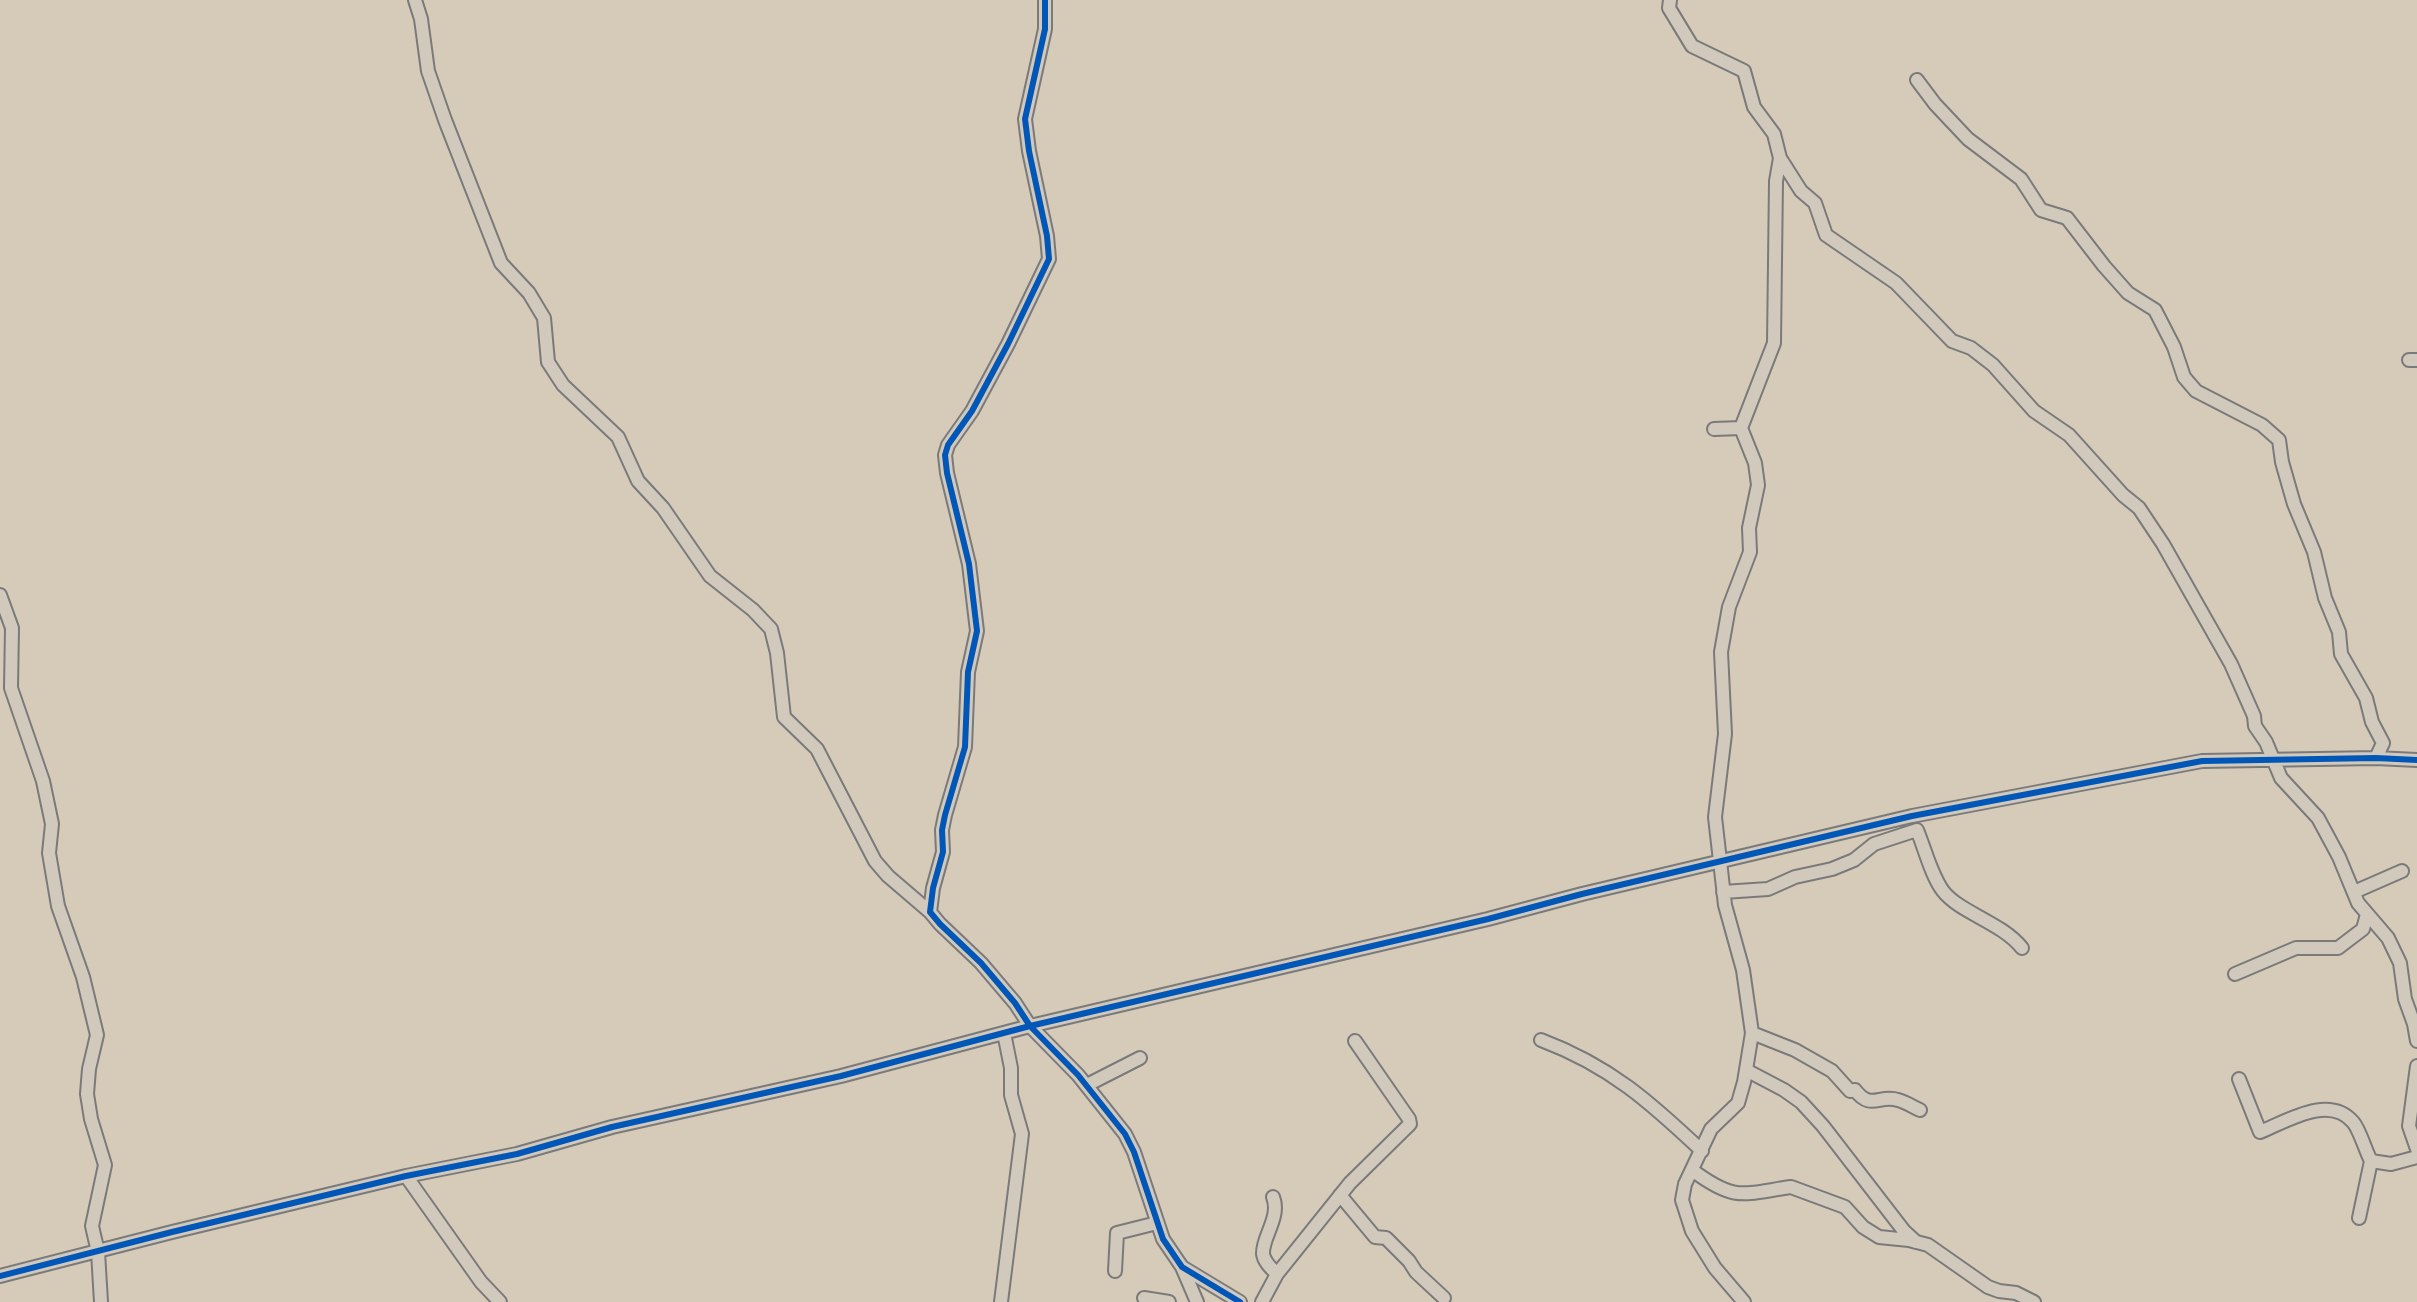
<!DOCTYPE html>
<html>
<head>
<meta charset="utf-8">
<style>
	body { margin:0 }
	canvas { display:block; background:#d6cab9 }
</style>
</head>
<body>
<canvas width="2417" height="1302"></canvas>
<script>
const ctx = document.querySelector('canvas').getContext('2d');
ctx.lineJoin = 'round';
function trace(path, color, width, dash) {
  ctx.strokeStyle = color;
  ctx.lineWidth = width;
  ctx.lineCap = dash ? 'butt' : 'round';
  ctx.setLineDash(dash || []);
  ctx.stroke(path);
}
const minor = new Path2D(`
	M415 0 421 19 428 71 445 120 501 263 529 293 544 318 548 362 563 385 618 437 638 481 663 508 710 576 753 610 771 629 777 653 784 717 817 749 875 861 888 876 930 912
	M1045 0V29L1025 119 1029 151 1047 236 1049 259 1008 344 972 411 948 445 945 455 947 473 969 564 977 631 968 672 965 747 945 815 942 830 943 852 933 888 930 912 940 924 981 963 1015 1003 1030 1026 1078 1075 1125 1134 1134 1152 1163 1239 1182 1267 1240 1302
	M1670 0 1669 8 1692 46 1744 71 1754 107 1774 134 1780 158 1776 181 1774 343 1741 428
	M1917 80 1935 104 1968 139 2021 179 2041 210 2067 218 2104 266 2128 293 2155 310 2174 347 2184 377 2196 391 2262 425 2279 440 2282 462 2294 504 2314 552 2325 598 2339 632 2341 654 2366 698 2372 722 2383 743 2376 758
	M1780 158 1801 191 1815 203 1826 235 1896 283 1952 341 1971 348 1993 365 2034 411 2069 435 2123 495 2139 508 2163 544 2231 664 2254 716 2255 726 2266 742 2281 778 2318 818 2339 857 2358 903 2388 938 2400 963 2405 999 2414 1024 2417 1041
	M2409 360H2417
	M1714 429 1741 428 1755 463 1758 485 1749 528 1750 552 1729 607 1721 652 1725 734 1715 817 1725 905 1743 970 1752 1033 1744 1082 1738 1103 1711 1129 1685 1184 1682 1200 1692 1231 1715 1268 1744 1302
	M0 595 12 628 11 688 43 781 52 824 49 853 58 906 83 977 97 1035 89 1069 87 1094 91 1119 105 1165 92 1226 98 1252 101 1302
	M1723 892 1768 889 1795 877 1832 869 1854 860 1874 844 1917 830C1925 849 1931 875 1943 891 1960 913 2001 922 2022 948
	M2354 892 2402 871
	M2235 974 2296 948H2338L2363 929 2367 914
	M1752 1033 1795 1050 1832 1071 1850 1091 1855 1090C1871 1111 1879 1094 1898 1100 1906 1102 1913 1107 1920 1110
	M1541 1040C1610 1066 1650 1102 1702 1151
	M2417 1066 2409 1126 2417 1149
	M1746 1070 1784 1090 1801 1102 1823 1126 1904 1231 1916 1242
	M2239 1079 2260 1132C2287 1121 2329 1094 2353 1122 2360 1130 2365 1150 2371 1161L2391 1164 2417 1157
	M1087 1085 1140 1058
	M1692 1170C1735 1202 1742 1194 1791 1187L1845 1207 1863 1227 1879 1237 1909 1240 1928 1245 1988 1287 1999 1291 2016 1293 2034 1302
	M406 1176 481 1282 500 1302
	M1340 1195 1375 1237 1386 1238 1409 1261 1416 1272 1444 1298
	M1273 1197C1281 1217 1262 1237 1263 1254 1264 1262 1272 1269 1277 1274
	M2359 1218 2371 1161
	M1182 1267 1197 1302
	M1115 1271 1117 1233 1157 1223
	M0 1276 172 1232 406 1176 517 1154 612 1127 841 1076 1030 1026 1488 919 1582 894 1912 816 2202 761 2376 758 2417 760
	M1144 1298 1169 1302
	M1001 1302 1022 1134 1011 1095V1068L1004 1033
	M1262 1302 1277 1274 1350 1183 1410 1124 1409 1119 1355 1041`);
trace(minor, '#7b7a7b', 16);
trace(minor, '#d2c9bd', 12);
trace(new Path2D(`
	M1045 0V29L1025 119 1029 151 1047 236 1049 259 1008 344 972 411 948 445 945 455 947 473 969 564 977 631 968 672 965 747 945 815 942 830 943 852 933 888 930 912 940 924 981 963 1015 1003 1030 1026 1078 1075 1125 1134 1134 1152 1163 1239 1182 1267 1240 1302
	M0 1276 172 1232 406 1176 517 1154 612 1127 841 1076 1030 1026 1488 919 1582 894 1912 816 2202 761 2376 758 2417 760`), '#0057b8', 6);
</script>
</body>
</html>
